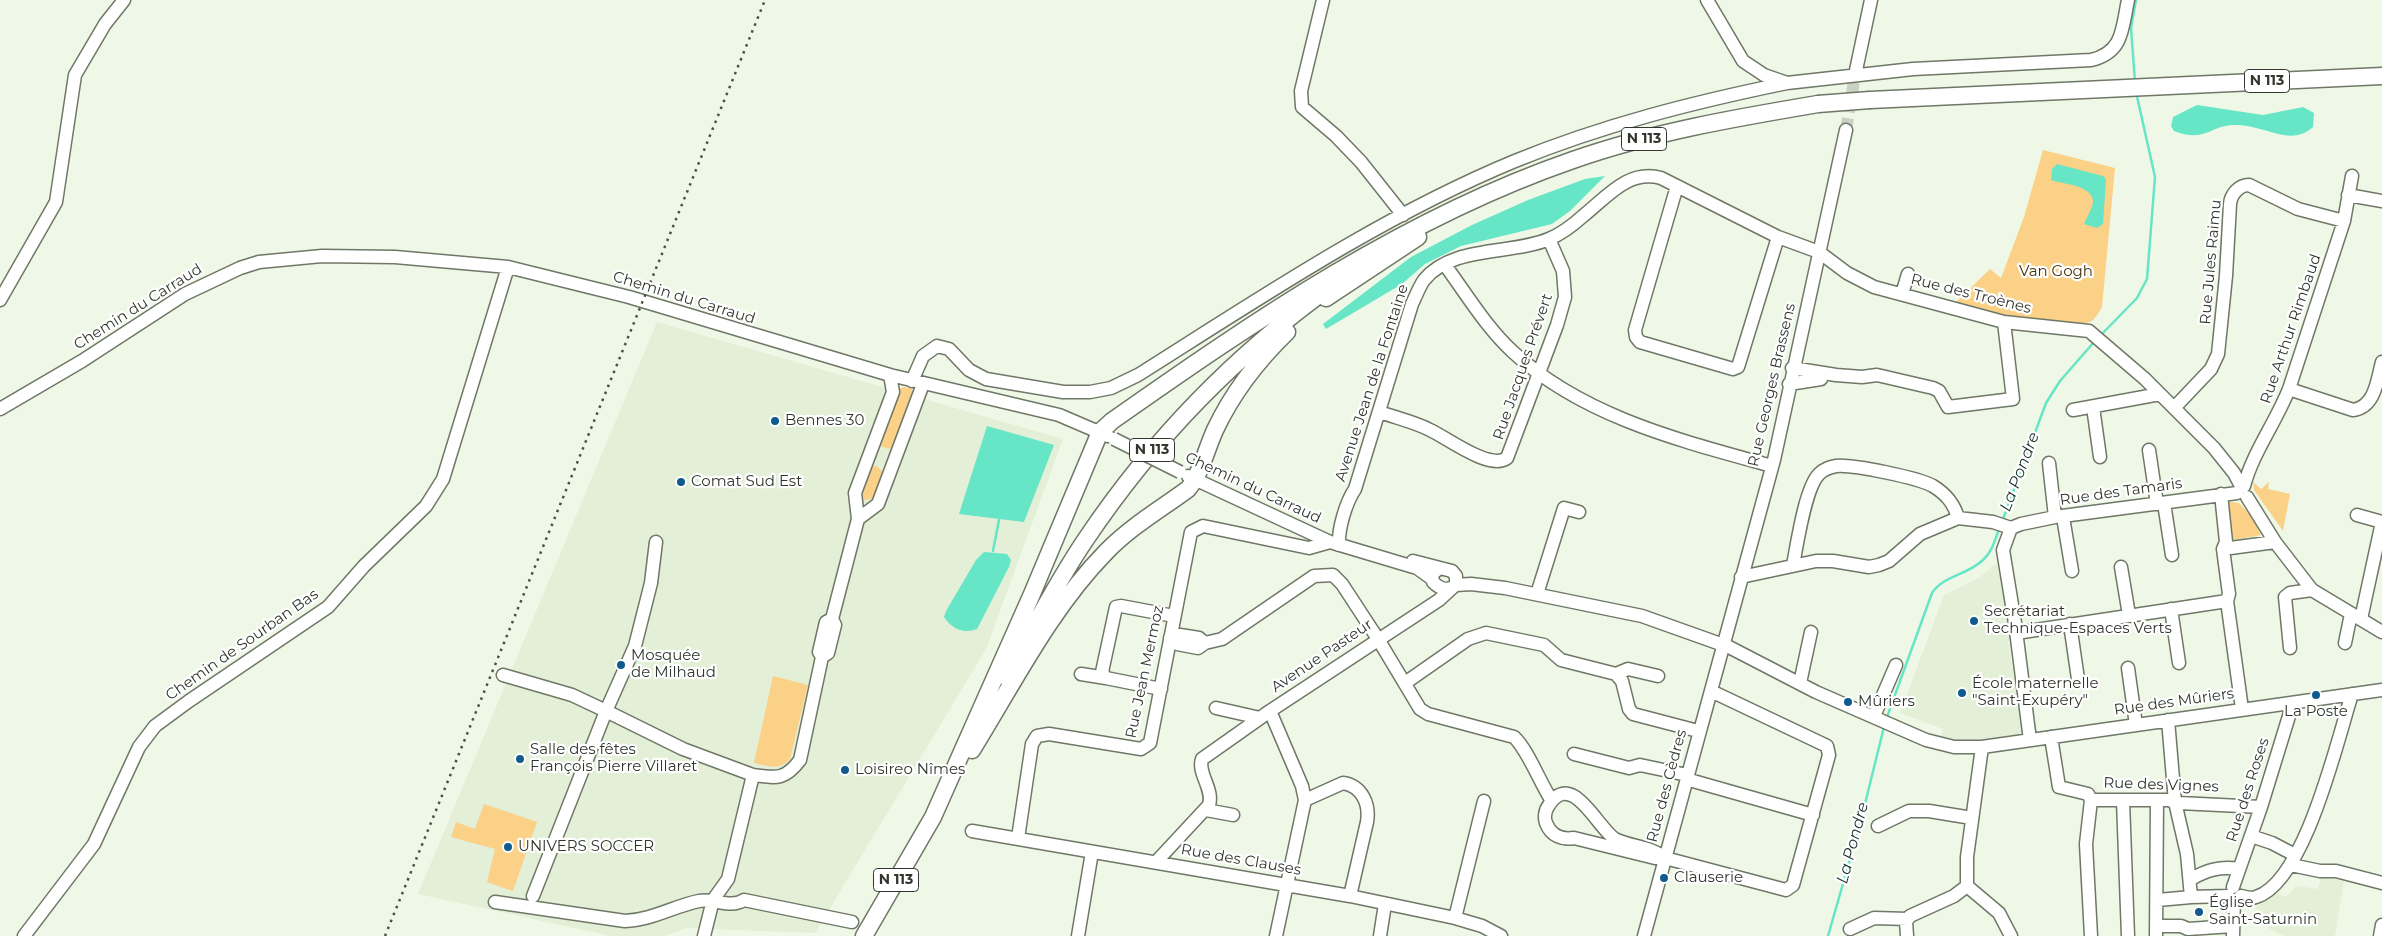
<!DOCTYPE html>
<html>
<head>
<meta charset="utf-8">
<style>
	body { margin:0 }
	canvas { display:block; background:#eff8e6 }
</style>
</head>
<body>
<canvas width="2382" height="936"></canvas>
<script>
const ctx = document.querySelector('canvas').getContext('2d');
ctx.lineJoin = 'round';
function paint(path, color) {
  ctx.fillStyle = color;
  ctx.fill(path, 'evenodd');
}
function trace(path, color, width, dash) {
  ctx.strokeStyle = color;
  ctx.lineWidth = width;
  ctx.lineCap = dash ? 'butt' : 'round';
  ctx.setLineDash(dash || []);
  ctx.stroke(path);
}
function label(font, color, halo, rows, align = 'center') {
  ctx.font = font + ' Montserrat,sans-serif';
  ctx.lineWidth = 4.5;
  ctx.setLineDash([]);
  ctx.textBaseline = 'middle';
  ctx.strokeStyle = halo;
  ctx.fillStyle = color;
  for (const [text, x, y, turn = 0] of rows) {
    ctx.save();
    ctx.translate(x, y);
    ctx.rotate((+turn || 0) * Math.PI / 180);
    ctx.textAlign = isNaN(turn) ? turn : align;
    if (halo) ctx.strokeText(text, 0, 0);
    ctx.fillText(text, 0, 0);
    ctx.restore();
  }
}
paint(new Path2D(`
	M657 322 1063 439 986 649 815 933 686 928 665 936H611L418 894Z
	M1997 563 1999 575H2001L2011 640 2008 641 2023 731 2021 735 1980 742 1955 741 1940 738 1943 729 1900 713 1944 595 1980 577Z
	M2321 877 2344 881 2335 936H2284L2259 923 2264 914 2255 908 2276 892 2285 897 2297 886 2318 889Z`), '#e3efd6');
paint(new Path2D(`
	M2043 150 2115 168 2102 307C2100 311 2096 317 2093 320 2072 335 1981 309 1956 302L1990 269 2001 278 2024 217Z
	M903 387 911 388 914 395 895 446 888 449 881 446 879 439 897 390Z
	M877 466 884 474 873 499 865 500 861 497V491L871 467Z
	M2253 482 2261 489 2269 482 2268 489 2290 494 2283 531 2254 490Z
	M2223 501 2239 503 2252 517 2261 535 2228 541Z
	M773 676 808 685 790 759C780 771 767 766 754 763Z
	M484 804 537 822 513 891 487 882 495 849 451 837 456 822 475 829Z`), '#fad186');
paint(new Path2D(`
	M2197 105 2263 115 2303 107 2314 113 2313 127C2290 148 2264 124 2235 125 2210 125 2206 143 2174 131L2171 126 2173 117Z
	M2057 164 2103 176 2106 179 2103 224 2097 228 2084 224C2087 217 2093 207 2093 201 2092 185 2062 184 2051 180L2052 169Z
	M1605 176 1570 211 1552 224 1461 246 1425 264 1402 284 1326 329 1323 324 1411 257 1472 225 1528 200 1585 179Z
	M987 426 1054 445 1024 522 959 514Z
	M984 552 1007 554 1011 560 1009 567 977 629C963 634 952 629 944 617L946 611 976 560Z`), '#66e5c7');
trace(new Path2D(`
	M2135 82 2131 28 2136 0
	M2100 336 2137 298 2147 279 2155 177 2136 92
	M2002 522 2046 403 2060 381 2094 342
	M993 551 999 520
	M1887 717 1932 593C1944 575 1968 575 1983 560 1992 552 1995 540 1999 529
	M1828 936 1859 828 1884 727`), '#66e5c7', 2.5);
trace(new Path2D(`
	M1846 130 1855 75`), '#c9d1c1', 12, [12, 6]);
const minor = new Path2D(`
	M1323 0 1301 91 1302 107 1336 136 1361 162 1403 215
	M1707 0 1743 61 1764 75 1787 83 1913 69 2091 60C2124 52 2122 28 2128 0
	M1855 75 1871 0
	M1677 186 1635 330 1636 337 1640 342 1733 369 1738 367 1778 237
	M2348 195 2382 201
	M1445 265C1467 295 1486 327 1513 352 1583 417 1682 441 1772 466
	M1902 294 1908 274
	M0 300 56 202 75 75 105 24 124 0
	M1792 368 1836 375 1862 377 1877 375 1933 388 1939 391 1948 407 2013 399 2004 322
	M912 381 923 356 937 346 949 349 969 370 986 379 1063 392H1090L1111 388 1138 375C1260 298 1382 216 1515 161 1603 125 1694 102 1787 83
	M1789 384 1821 379
	M2289 389 2353 410C2375 407 2377 381 2382 362
	M2093 407 2100 457
	M2174 408 2211 369 2218 354 2226 276 2230 204C2231 194 2239 185 2249 185L2298 209 2344 221
	M0 409 82 361 185 294 240 268 259 262 322 256 395 257 508 267 629 297 890 375 1059 415 1108 436
	M2073 410 2160 394
	M1380 412C1396 418 1415 422 1430 430 1446 437 1490 471 1507 458L1557 325 1565 297 1563 271 1549 239
	M2149 450 2157 504
	M2049 463 2055 517
	M1188 476 1330 542 1417 568 1431 578
	M2244 486C2253 452 2276 422 2289 389L2344 221 2352 176
	M2221 494 2226 542 2223 549 2229 594 2227 601 2242 709
	M2247 497 2275 542 2312 590 2382 632
	M2164 503 2172 555
	M2357 515 2382 522
	M2063 517 2072 571
	M858 519 878 504 923 384
	M2011 528 2021 524 2055 517 2237 493
	M2011 528 2003 550 2015 623 2030 740
	M1339 545C1338 529 1346 502 1355 489L1412 304C1416 296 1419 287 1424 280 1452 245 1512 255 1549 239 1561 234 1573 225 1583 216 1607 197 1628 169 1661 178L1778 237 1819 252 1847 273 1874 287 2004 322 2089 331 2145 379 2214 448 2234 473 2241 486
	M2223 549 2275 542
	M1413 561 1440 568
	M1793 565C1797 545 1805 488 1819 474 1823 470 1830 467 1836 466 1852 464 1919 478 1933 486 1946 494 1954 503 1958 518
	M2121 567 2129 615
	M1440 568 1452 571 1456 576V585C1448 592 1440 589 1433 582L1432 574Z
	M1741 577 1816 561H1833L1869 567 1879 565 1889 561 1920 534 1958 518 1993 522 2011 528
	M1456 585 1471 584 1505 588 1642 616 1729 647 1816 692 1926 740 1954 747H1982L2382 690
	M1537 594 1564 508 1579 512
	M2171 609 2179 663
	M2361 619 2382 522
	M2070 624 2078 679
	M2016 633 2227 601
	M1170 638 1177 644 1198 648 1205 643 1222 639 1314 576 1333 575 1342 584 1378 639 1420 709 1428 714 1514 737C1528 750 1540 783 1552 801
	M1173 639 1180 635 1199 638 1205 643
	M2345 643 2351 614
	M2290 648 2285 597 2290 593 2312 590
	M822 657 828 653 835 625 832 619 858 519 855 493 893 392 890 375
	M2128 668 2136 725
	M1081 674 1106 678
	M1616 674 1628 669 1658 676
	M503 675 572 695 606 711 635 646 651 583 656 542
	M1405 683 1468 639 1486 633 1544 645 1561 660 1616 674 1622 681 1629 709 1633 714 1698 731
	M1800 683 1811 632
	M1161 689 1106 678 1102 672 1116 607 1121 606 1174 616
	M1216 708 1260 718
	M1874 716 1896 665
	M2168 720 2175 802 2187 854 2191 897 2228 896
	M2051 737 2059 787 2088 794 2091 800
	M1982 747 1967 857V886L1999 913 2011 936
	M1574 754 1629 768 1640 765 1687 775
	M1686 779 1813 815
	M1305 800 1343 783C1362 786 1370 804 1367 822L1350 896
	M2091 800H2168L2179 803 2261 807
	M2091 800 2086 844 2091 936
	M2123 801 2128 936
	M1206 810 1233 815
	M1878 826 1909 811H1929L1972 818
	M972 831 1350 896 1455 918 1482 926 1501 936
	M2251 836 2272 843 2295 855
	M1018 838 1032 744 1037 736 1049 734 1141 749 1150 743 1191 532 1203 526 1309 548 1330 542
	M1665 858C1650 846 1631 847 1615 839 1598 829 1572 769 1549 805 1545 810 1544 817 1546 823 1551 836 1562 840 1574 838L1655 858H1665L1786 890 1793 885 1829 755 1827 746 1711 691
	M1156 862 1209 805C1214 789 1197 773 1202 759L1270 711
	M2291 865 2320 871H2336L2382 883
	M2191 879C2207 870 2220 866 2239 869
	M2233 887 2261 807 2293 703
	M533 896 606 711 683 749 753 775
	M2241 896C2246 897 2251 899 2256 897 2305 882 2337 741 2352 694
	M2158 900 2191 897
	M495 902 625 921C652 920 674 906 699 901 715 898 730 909 744 900L852 922
	M1455 918 1484 801
	M2157 926H2181L2188 929 2233 926
	M1850 929 1874 918 1908 919
	M24 936 94 844 139 747 155 726 189 701 328 607 364 566 426 506 443 479 508 267
	M704 936 713 900 728 879 753 775C777 778 785 780 800 760L822 657 819 652 826 622 832 619
	M1078 936 1092 852
	M1276 936 1305 800 1302 786 1270 711 1439 600 1452 588
	M1380 936 1385 904
	M1644 936 1774 460 1846 130
	M1907 936 1906 921 1910 916 1954 896 1967 886
	M2156 936 2157 800
	M2233 936 2234 900
	M2380 936 2382 925`);
const major = new Path2D(`
	M1870 100 2382 76
	M1326 298 1418 237
	M1006 677C1032 631 1056 583 1086 539 1152 441 1236 354 1333 285
	M972 750C1014 682 1051 608 1106 552 1130 527 1161 509 1188 489 1201 473 1206 450 1215 430 1232 394 1258 360 1287 332
	M864 936 933 817 1032 594 1100 432 1112 421C1257 319 1405 218 1573 160 1653 132 1735 118 1818 104`);
trace(minor, '#6f7767', 15);
trace(major, '#6f7767', 19);
trace(minor, '#fff', 12);
trace(major, '#fff', 16);
trace(new Path2D(`
	M385 936 765 0`), '#4c5148', 2.5, [2.5, 5]);
const minorBridge = new Path2D(`
	M1114 439 1180 472`);
const majorBridge = new Path2D(`
	M1818 104 1870 100`);
trace(minorBridge, '#6f7767', 15, []);
trace(majorBridge, '#6f7767', 19, []);
trace(minorBridge, '#fff', 12);
trace(majorBridge, '#fff', 16);
for (const [x, y, r, color] of [
	[775,421,5,"#0f5b8e"],
	[681,482,5,"#0f5b8e"],
	[1974,621,5,"#0f5b8e"],
	[621,665,5,"#0f5b8e"],
	[1962,693,5,"#0f5b8e"],
	[2316,695,5,"#0f5b8e"],
	[1848,702,5,"#0f5b8e"],
	[520,759,5,"#0f5b8e"],
	[845,770,5,"#0f5b8e"],
	[508,847,5,"#0f5b8e"],
	[1664,878,5,"#0f5b8e"],
	[2199,912,5,"#0f5b8e"]
]) {
  const dot = new Path2D();
  dot.arc(x, y, r, 0, 2 * Math.PI);
  ctx.fillStyle = color;
  ctx.fill(dot);
  trace(dot, '#fff', 2);
}
for (const [x, y, w] of [
	[2267,81,45],
	[1644,139,45],
	[1152,450,45],
	[896,880,45]
]) {
  const box = new Path2D();
  box.roundRect(x - w / 2, y - 11.5, w, 23, 4);
  ctx.fillStyle = '#fff';
  ctx.fill(box);
  trace(box, '#32362f', 1);
}
label('bold 14px', '#32362f', null, [
	["N 113",2267,81],
	["N 113",1644,139],
	["N 113",1152,450],
	["N 113",896,880]
]);
label('15px', '#32362f', '#fff', [
	["Rue Jules Raimu",2211,262,-85],
	["Rue des Troènes",1971,294,14],
	["Chemin du Carraud",684,298,17],
	["Chemin du Carraud",138,307,-32],
	["Rue Arthur Rimbaud",2291,329,-71],
	["Rue Jacques Prévert",1523,367,-71],
	["Avenue Jean de la Fontaine",1372,383,-72],
	["Rue Georges Brassens",1772,385,-77],
	["Chemin du Carraud",1253,488,25],
	["Rue des Tamaris",2121,492,-8],
	["Chemin de Sourban Bas",242,645,-35],
	["Avenue Pasteur",1322,656,-34],
	["Rue Jean Mermoz",1145,672,-78],
	["Rue des Mûriers",2174,702,-8],
	["Rue des Vignes",2161,785,2],
	["Rue des Cèdres",1667,786,-75],
	["Rue des Roses",2248,790,-72],
	["Rue des Clauses",1241,860,10]
]);
label('15px', '#46330b', '#fff', [
	["Van Gogh",2056,272]
]);
label('15px', '#32362f', '#fff', [
	["Bennes 30",785,421],
	["Comat Sud Est",691,482],
	["Secrétariat",1984,612],
	["Technique-Espaces Verts",1984,629],
	["Mosquée",631,656],
	["de Milhaud",631,673],
	["École maternelle",1972,684],
	["\"Saint-Exupéry\"",1972,701],
	["Mûriers",1858,702],
	["La Poste",2316,712,"center"],
	["Salle des fêtes",530,750],
	["François Pierre Villaret",530,767],
	["Loisireo Nîmes",855,770],
	["UNIVERS SOCCER",518,847],
	["Clauserie",1674,878],
	["Église",2209,903],
	["Saint-Saturnin",2209,920]
], 'left');
label('italic 16px', '#1a302a', '#fff', [
	["La Pondre",2020,472,-69],
	["La Pondre",1853,843,-75]
]);
</script>
</body>
</html>
